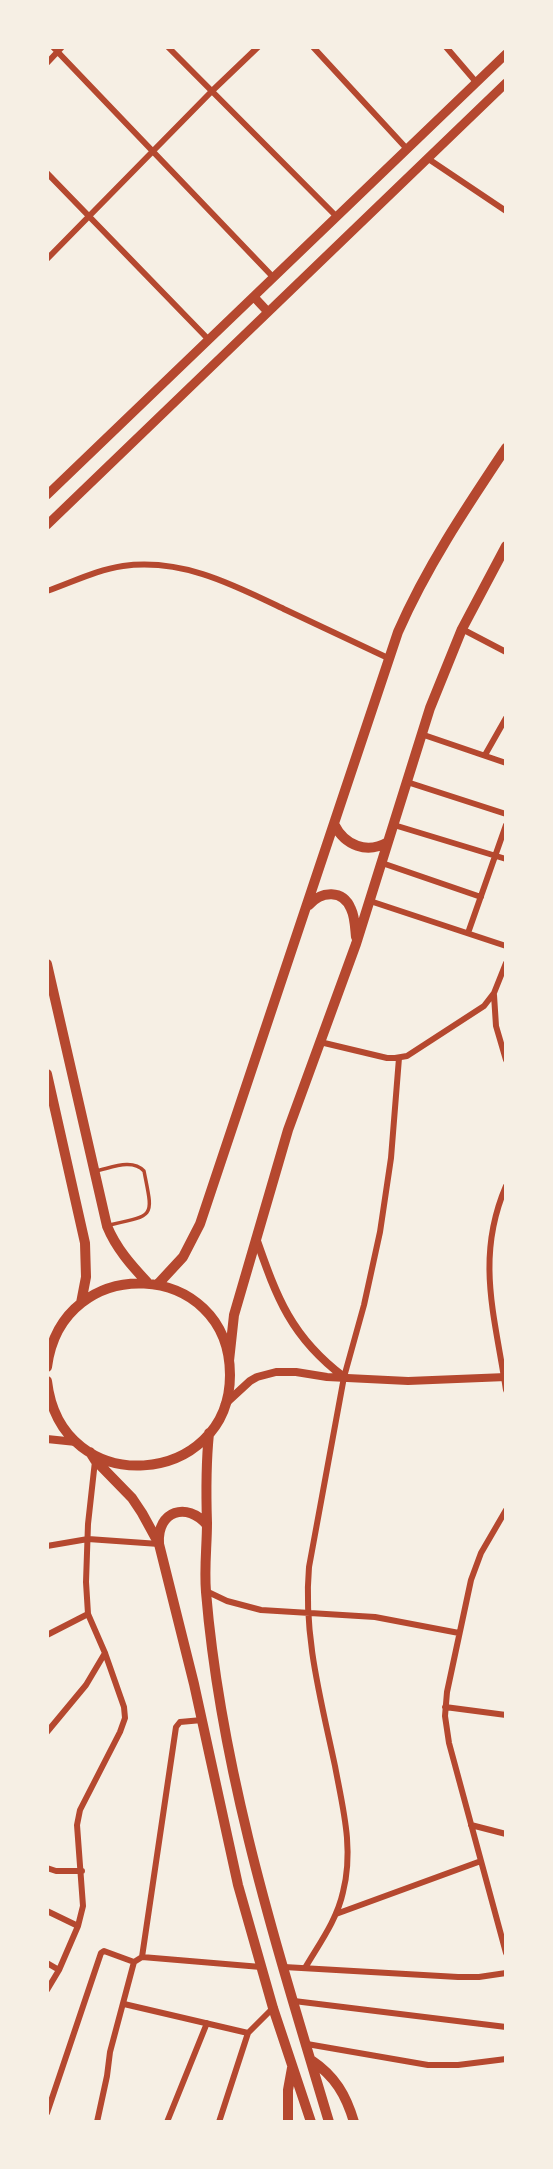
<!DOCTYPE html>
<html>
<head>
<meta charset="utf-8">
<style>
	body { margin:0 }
	#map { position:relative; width:553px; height:2169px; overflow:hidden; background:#f6efe4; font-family:Barlow,sans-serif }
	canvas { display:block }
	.frame { position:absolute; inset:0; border:49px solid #f6efe4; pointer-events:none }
</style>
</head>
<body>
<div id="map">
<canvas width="553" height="2169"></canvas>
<div class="frame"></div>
</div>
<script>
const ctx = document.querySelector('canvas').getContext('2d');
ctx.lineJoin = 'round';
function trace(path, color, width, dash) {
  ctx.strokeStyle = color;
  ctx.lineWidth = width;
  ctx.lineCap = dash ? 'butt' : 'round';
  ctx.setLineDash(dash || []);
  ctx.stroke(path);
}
trace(new Path2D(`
	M96 1171C111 1168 132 1158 144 1171 153 1217 156 1215 109 1225`), '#b5482f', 3.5);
trace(new Path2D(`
	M53 47 273 277
	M168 47 337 217
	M313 47 407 149
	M446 47 476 82
	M47 63 62 47
	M427 158 506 211
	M47 173 209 340
	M47 259 212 91 258 47
	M47 591C73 582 96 570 123 566 183 558 234 585 286 610 320 626 354 642 388 658
	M462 629 506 652
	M421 734 506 763
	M485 755 506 718
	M407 782 506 814
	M394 825 506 859
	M382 863 481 897
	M370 901 506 946
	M468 933 506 825
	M494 995 496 1026 506 1060
	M320 1042 387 1058H395L407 1056 484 1006 494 993 506 963
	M506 1186C475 1258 495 1316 506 1390
	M506 1510 481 1553 471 1580 447 1692 445 1716 449 1743 506 1953
	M47 1546 88 1539 159 1544
	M206 1591 227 1601 261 1610 375 1617 459 1633
	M47 1635 88 1614
	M445 1707 506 1715
	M47 1732 86 1685 105 1653
	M471 1825 506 1834
	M47 1868 56 1871H82
	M47 1911 78 1926
	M336 1914 481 1861
	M142 1957 261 1967
	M47 1963 59 1970
	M284 1967 458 1977H479L506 1973
	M305 1968C319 1944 337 1920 343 1892 354 1849 343 1809 335 1766 321 1700 303 1635 309 1567L344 1377 364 1305 380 1232 391 1158 399 1058
	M47 1990 59 1970 78 1926 83 1906 77 1825 80 1810 120 1732 125 1718 124 1707 105 1653 88 1614 86 1582 88 1524 95 1461
	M294 2001 506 2027
	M124 2004 248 2033
	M307 2044 428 2065H458L506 2059
	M47 2113 101 1953 104 1951 134 1962
	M97 2122 107 2076 110 2052 134 1962 142 1957 176 1727 180 1722 202 1720
	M167 2122 207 2023
	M219 2122 248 2033 273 2008`), '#b5482f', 6);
trace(new Path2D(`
	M256 1238C277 1298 291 1337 344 1377
	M225 1404 250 1381 257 1377 276 1372H296L327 1377 408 1381 506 1377
	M47 1439 76 1442`), '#b5482f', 8);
trace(new Path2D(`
	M254 297 268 312
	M47 495 506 54
	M47 525 506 83`), '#b5482f', 9);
trace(new Path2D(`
	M334 824C345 846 367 854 388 842
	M309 905C321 891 343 889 351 909 355 917 355 928 356 937
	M47 964 107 1226C116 1248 131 1265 147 1282
	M47 1074 85 1243 86 1277 81 1303
	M158 1284 183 1257 200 1224 398 632C427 566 466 508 506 448
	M229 1361 234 1315 288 1130 356 944 430 708 462 629 506 546
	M47 1367C62 1250 230 1259 230 1375 230 1487 61 1502 47 1381
	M209 1433C206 1463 206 1493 207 1523 207 1546 204 1568 206 1592 221 1773 277 1948 329 2122
	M90 1452 95 1460 132 1498 142 1513 159 1544 194 1684 238 1885 273 2008 311 2122
	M159 1543C157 1511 187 1501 207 1525
	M311 2060C335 2076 346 2095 354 2122
	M288 2122V2090L292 2068`), '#b5482f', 10);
</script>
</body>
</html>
